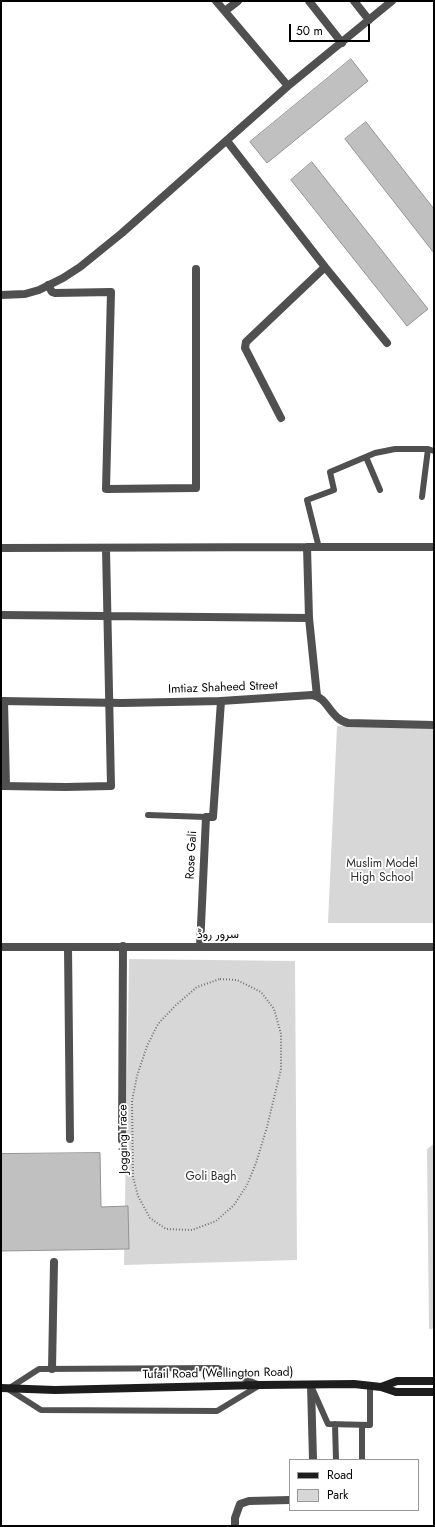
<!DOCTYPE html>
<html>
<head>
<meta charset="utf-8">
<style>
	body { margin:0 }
	#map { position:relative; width:435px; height:1527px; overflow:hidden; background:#fff; font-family:Jost,sans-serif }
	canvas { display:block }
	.frame { position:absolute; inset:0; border:2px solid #000; pointer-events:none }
	.legend { position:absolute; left:289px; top:1459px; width:130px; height:52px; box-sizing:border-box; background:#fff; border:1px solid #999; margin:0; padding:5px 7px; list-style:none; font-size:12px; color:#000 }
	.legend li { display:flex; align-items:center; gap:8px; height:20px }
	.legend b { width:20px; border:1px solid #999 }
	.scale { position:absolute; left:289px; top:24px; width:81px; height:18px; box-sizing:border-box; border:2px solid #000; border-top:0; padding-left:5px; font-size:12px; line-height:14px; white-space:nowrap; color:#000; -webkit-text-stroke:3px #fff; paint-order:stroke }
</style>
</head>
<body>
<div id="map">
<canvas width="435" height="1527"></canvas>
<div class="frame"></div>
<ul class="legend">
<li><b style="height:5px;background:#1d1d1d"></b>Road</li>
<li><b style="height:11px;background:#d7d7d7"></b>Park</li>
</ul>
<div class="scale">50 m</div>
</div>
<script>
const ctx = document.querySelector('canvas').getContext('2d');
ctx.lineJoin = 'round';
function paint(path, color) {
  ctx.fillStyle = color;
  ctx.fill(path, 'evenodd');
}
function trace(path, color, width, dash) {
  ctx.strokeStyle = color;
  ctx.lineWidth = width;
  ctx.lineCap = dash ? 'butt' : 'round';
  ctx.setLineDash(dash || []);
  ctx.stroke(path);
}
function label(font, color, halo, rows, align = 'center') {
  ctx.font = font + ' Jost,Vazirmatn,sans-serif';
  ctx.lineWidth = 3.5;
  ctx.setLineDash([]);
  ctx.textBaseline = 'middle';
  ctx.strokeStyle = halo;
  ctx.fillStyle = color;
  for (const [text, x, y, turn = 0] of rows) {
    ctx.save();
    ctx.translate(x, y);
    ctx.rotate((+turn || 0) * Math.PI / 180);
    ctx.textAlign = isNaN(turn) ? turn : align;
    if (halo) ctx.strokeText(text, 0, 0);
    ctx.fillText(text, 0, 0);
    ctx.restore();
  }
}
paint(new Path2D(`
	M337 726 434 728V923H328Z
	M129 959 295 961 297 1260 124 1265Z
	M434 1144V1329H429L427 1149Z`), '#d7d7d7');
const building = new Path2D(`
	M351 59 368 81 267 163 250 142Z
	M366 122 434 209V253L345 139Z
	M312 162 428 309 407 326 291 180Z
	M100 1153 101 1207 128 1206 129 1249 1 1251V1154Z`);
paint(building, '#c0c0c0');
trace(building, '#949494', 1);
trace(new Path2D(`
	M220 979 237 980 261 992 274 1009 281 1034V1069L267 1127 256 1163 247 1185 234 1205 216 1221 192 1230 166 1229 150 1218 138 1196 133 1177 132 1101 137 1076 147 1046 158 1024 176 1005 197 987Z`), '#727272', 2, [1, 2]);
trace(new Path2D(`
	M366 457 380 490
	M422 497 428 449
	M319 548 307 500 334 490 330 472 375 453 395 449H428L434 451
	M148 815 206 817
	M218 1368 260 1385 217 1411 41 1410 8 1389 39 1369Z
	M312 1388 328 1424 370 1425V1385
	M335 1424 336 1460
	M362 1425V1460`), '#505050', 6);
trace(new Path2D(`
	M216 1 288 86
	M309 1 342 43
	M354 1 369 20
	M225 11 238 1
	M227 141 325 267 387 343
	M48 285 52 292 55 293 111 292 106 489 196 488V269
	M1 295 25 294 39 290 63 278 80 267 122 233 288 86 392 1
	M281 418 245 348 246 342 325 267
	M1 548 307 547
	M1 615 309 618
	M317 696 309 618 307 547H434
	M4 701 6 786
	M1 786 66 787 111 786 106 549
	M68 947 70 1139
	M200 947 206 817H213L221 701
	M122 1140 123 946
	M52 1369 54 1262
	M311 1385 313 1460
	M235 1526V1518L240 1504 249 1501 290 1500`), '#505050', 8);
trace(new Path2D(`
	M1 701 122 703 221 701 312 695C328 697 330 719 348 723L434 725
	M1 947H434`), '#505050', 8);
trace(new Path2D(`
	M381 1387 396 1392H434
	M1 1388 55 1390 260 1385 354 1384 381 1387 397 1381H434`), '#1d1d1d', 8);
label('12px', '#000', '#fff', [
	["Imtiaz Shaheed Street",223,688,-2],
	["Rose Gali",192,855,-87],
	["سرور روڈ",218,935],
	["Jogging Trace",124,1139,-91],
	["Tufail Road (Wellington Road)",218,1374,-1]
]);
label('12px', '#2e2e2e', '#fff', [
	["Muslim Model",382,864],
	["High School",382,878],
	["Goli Bagh",211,1177]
]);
</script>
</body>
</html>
